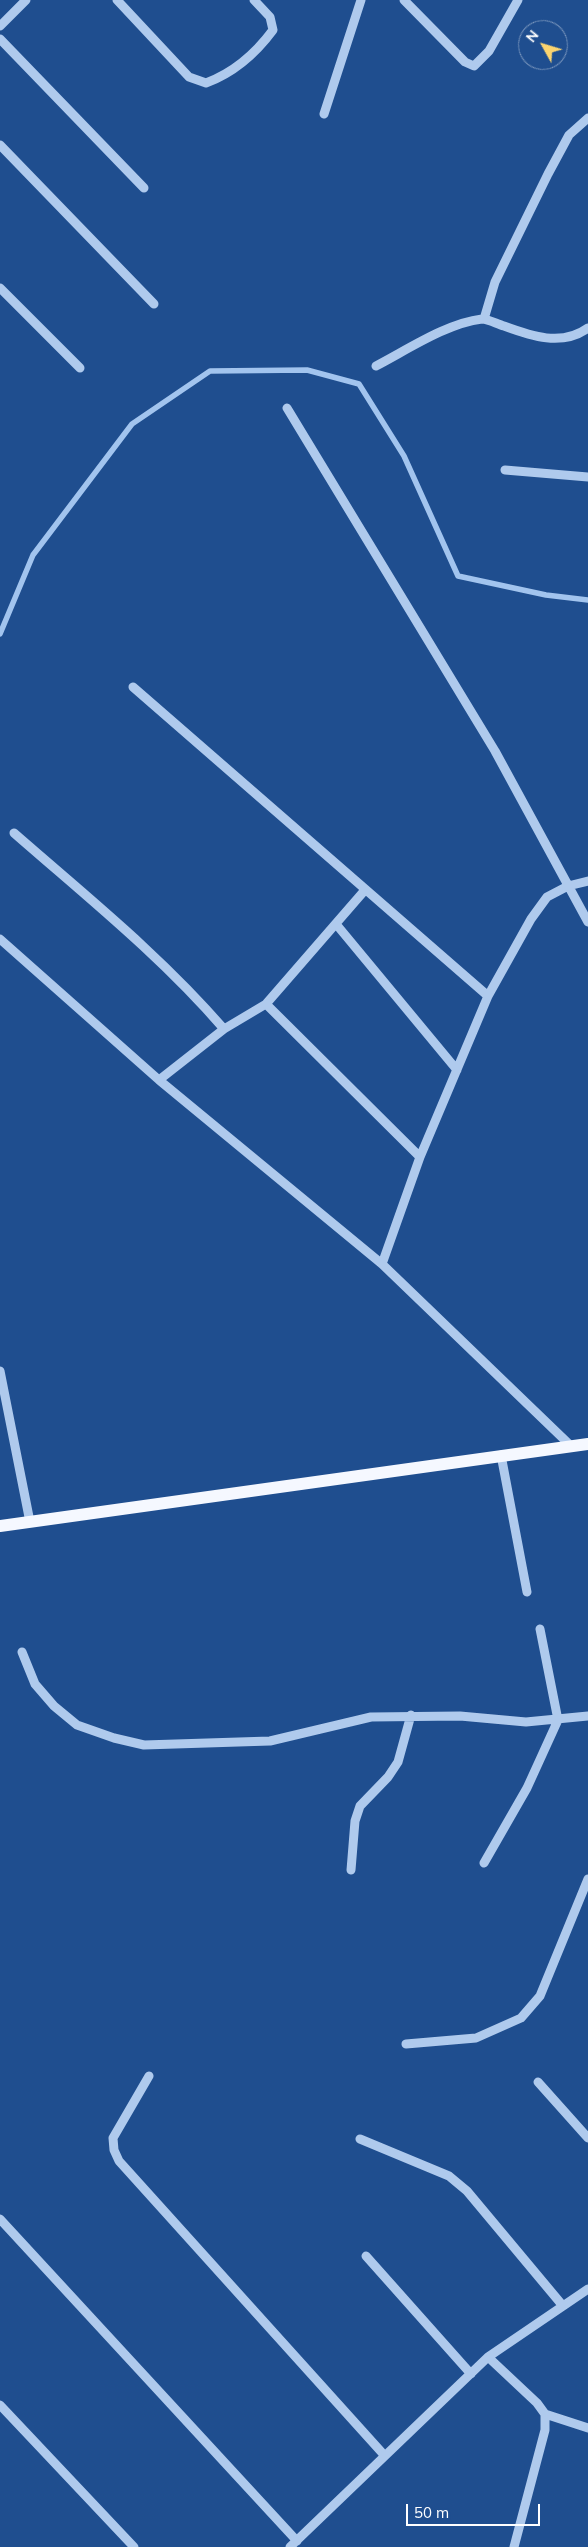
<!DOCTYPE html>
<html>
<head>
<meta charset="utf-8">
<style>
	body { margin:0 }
	#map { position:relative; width:588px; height:2547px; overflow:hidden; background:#1f4e8f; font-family:Mulish,sans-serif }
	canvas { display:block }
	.north { position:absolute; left:518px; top:20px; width:50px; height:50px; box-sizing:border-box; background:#1f4e8f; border:1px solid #7995bc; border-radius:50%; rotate:309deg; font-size:14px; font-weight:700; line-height:20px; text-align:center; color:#fff }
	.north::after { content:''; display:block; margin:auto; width:18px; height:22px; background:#fbd46f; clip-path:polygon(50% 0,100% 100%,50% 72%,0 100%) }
	.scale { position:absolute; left:406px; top:2504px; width:134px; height:22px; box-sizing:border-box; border:2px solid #fff; border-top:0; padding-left:6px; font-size:15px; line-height:18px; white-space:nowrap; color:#fff; -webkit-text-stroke:4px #1f4e8f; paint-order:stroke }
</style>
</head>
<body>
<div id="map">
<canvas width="588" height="2547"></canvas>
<div class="north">N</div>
<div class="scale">50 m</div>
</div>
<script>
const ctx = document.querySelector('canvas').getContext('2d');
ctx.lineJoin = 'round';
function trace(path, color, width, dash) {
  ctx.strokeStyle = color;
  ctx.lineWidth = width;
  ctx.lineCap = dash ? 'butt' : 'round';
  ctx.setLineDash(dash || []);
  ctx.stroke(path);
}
trace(new Path2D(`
	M0 634 33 555 132 424 210 371 307 370 359 384 404 456 458 576 546 595 588 600`), '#a2c4ee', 5.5);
trace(new Path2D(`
	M117 0 189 77 206 83C233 73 256 53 273 30L270 17 254 0
	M404 0 465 62 474 66 489 51 518 0
	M0 26 26 0
	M0 39 144 188
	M324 114 361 0
	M0 145 154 304
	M0 288 80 368
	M484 319 495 282 548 174 569 135 588 118
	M376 366C407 350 447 323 482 319 488 319 497 324 504 326 531 336 562 347 588 328
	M287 408 495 751 588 922
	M505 470 588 477
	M133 687 488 996
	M14 833C86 896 161 956 224 1029
	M336 924 457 1070
	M0 939 159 1080 382 1264 571 1446
	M266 1004 420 1157
	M159 1080 224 1029 266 1004 365 890
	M382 1264 420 1157 488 996 531 919 547 897 568 886 588 881
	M0 1371 30 1522
	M501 1455 527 1592
	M22 1652 35 1684 54 1706 77 1725 114 1738 144 1745 270 1741 371 1717 460 1716 526 1722 588 1716
	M484 1863 527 1788 558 1720 540 1629
	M351 1870 355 1821 360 1806 388 1777 398 1762 411 1715
	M406 2044 476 2038 521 2018 540 1996 588 1879
	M149 2076 113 2138 114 2150 119 2161 385 2456
	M538 2082 588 2138
	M360 2139 449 2176 467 2191 563 2306
	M0 2219 297 2541
	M366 2256 471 2374
	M488 2357 537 2403 545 2414V2430L514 2547
	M0 2405 134 2547
	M545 2414 588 2428
	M290 2547 488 2357 588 2289`), '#afcaed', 9);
trace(new Path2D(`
	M0 1526 588 1444`), '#f5f8ff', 12);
</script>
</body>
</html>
